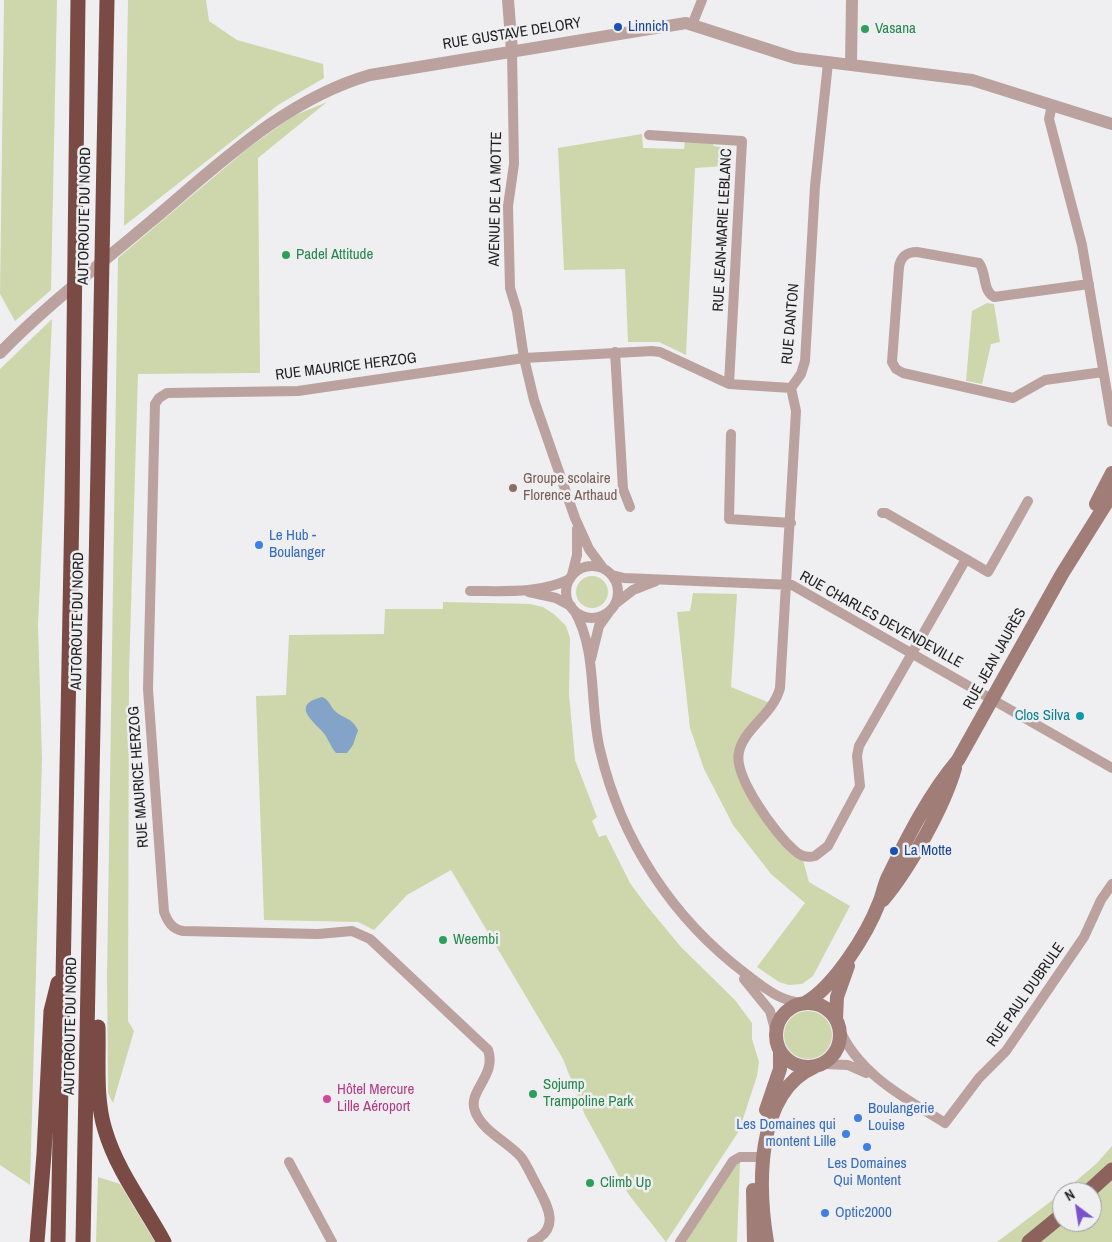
<!DOCTYPE html>
<html>
<head>
<meta charset="utf-8">
<style>
	body { margin:0 }
	#map { position:relative; width:1112px; height:1242px; overflow:hidden; background:#efeff2; font-family:"Archivo Narrow",sans-serif }
	canvas { display:block }
	.north { position:absolute; left:1052px; top:1182px; width:50px; height:50px; box-sizing:border-box; background:#efeff2; border:1px solid #9b9b9e; border-radius:50%; rotate:329deg; font-size:14px; font-weight:700; line-height:20px; text-align:center; color:#1e1e1f }
	.north::after { content:''; display:block; margin:auto; width:18px; height:22px; background:#7c52cc; clip-path:polygon(50% 0,100% 100%,50% 72%,0 100%) }
</style>
</head>
<body>
<div id="map">
<canvas width="1112" height="1242"></canvas>
<div class="north">N</div>
</div>
<script>
const ctx = document.querySelector('canvas').getContext('2d');
ctx.lineJoin = 'round';
function paint(path, color) {
  ctx.fillStyle = color;
  ctx.fill(path, 'evenodd');
}
function trace(path, color, width, dash) {
  ctx.strokeStyle = color;
  ctx.lineWidth = width;
  ctx.lineCap = dash ? 'butt' : 'round';
  ctx.setLineDash(dash || []);
  ctx.stroke(path);
}
function label(font, color, halo, rows, align = 'center') {
  ctx.font = font + ' "Archivo Narrow",sans-serif';
  ctx.lineWidth = 5;
  ctx.setLineDash([]);
  ctx.textBaseline = 'middle';
  ctx.strokeStyle = halo;
  ctx.fillStyle = color;
  for (const [text, x, y, turn = 0] of rows) {
    ctx.save();
    ctx.translate(x, y);
    ctx.rotate((+turn || 0) * Math.PI / 180);
    ctx.textAlign = isNaN(turn) ? turn : align;
    if (halo) ctx.strokeText(text, 0, 0);
    ctx.fillText(text, 0, 0);
    ctx.restore();
  }
}
paint(new Path2D(`
	M4 0H57L51 290 15 321 0 294Z
	M128 0H206L209 21 237 40 323 64 324 78 278 105 124 226Z
	M327 102 258 158 260 373 138 374 129 674 128 1021 134 1031 113 1103 108 1093 107 975 118 258 247 149 293 116Z
	M642 134 643 148 684 149 685 140 711 142 714 146 725 148V166L695 168 686 355 659 342H628L625 269 564 270 558 148Z
	M987 303 994 304 1000 342 991 344 982 384 966 381 972 311Z
	M52 319 38 625 42 759 30 1185 0 1165V369Z
	M576 592a16 16 0 1 1 32 0a16 16 0 1 1-32 0Z
	M693 593 737 594 731 687 770 703 735 751 734 760 737 772 803 860 809 882 850 906 813 976 802 984 789 985 779 982 757 967 805 903 771 874 733 825 704 769 690 728 677 612 690 611Z
	M443 602 530 604 543 607 555 615 566 626 570 638 569 694 575 760 597 817 592 821 599 837 606 835 630 883 647 906 681 947 735 1000 752 1023V1039L759 1062 757 1076 739 1131 666 1242 629 1195 585 1115 563 1059 451 870 407 895 374 930 358 922 264 920 256 696 286 695 289 635 384 634 385 609H443Z
	M784 1035a24 24 0 1 1 48 0a24 24 0 1 1-48 0Z
	M1112 1146V1242H997L1062 1193V1222H1092V1192H1063L1096 1164Z
	M740 1162 737 1242H686L734 1164Z
	M98 1177 120 1184 155 1242H96Z`), '#ced6ac');
paint(new Path2D(`
	M322 697C330 700 330 707 336 712 346 720 351 717 358 730L353 745 347 753H336C330 746 328 737 321 730 308 717 294 704 322 697Z`), '#83a3c8');
trace(new Path2D(`
	M692 25 702 0
	M512 51 514 164 508 206 510 288 517 311 524 358 534 400 575 518 589 549 603 568
	M1052 105 1049 119 1082 245 1112 422
	M649 135 742 141 729 384
	M1089 284 994 297C982 290 987 273 979 263L917 252C907 252 901 256 899 267L892 362 896 369 903 373 1013 398 1045 380 1103 372
	M615 352 623 489 630 507
	M791 388 796 411 780 688C773 715 744 728 739 752 733 776 776 835 794 850 800 856 807 858 815 856L828 846 860 786 857 756 859 746 966 559 988 572 1028 501
	M791 388 801 374 805 361 815 186 828 63
	M731 434 729 519 791 523
	M882 513H886L966 559
	M566 592a26 26 0 1 1 52 0a26 26 0 1 1-52 0Z
	M572 575 577 555V529
	M612 575 624 578 792 585 1112 768
	M470 591C503 591 540 594 570 579
	M529 592 556 598 571 606
	M615 604 633 590 656 581
	M574 610C598 651 589 705 600 750 621 840 672 918 746 974 765 988 780 1002 805 1003
	M591 659 599 626 609 612
	M744 979 770 1011 776 1033
	M839 1028C858 1074 905 1098 945 1123L979 1078 1006 1051 1084 937 1101 900 1112 884
	M824 1064 848 1065 866 1073
	M289 1162 332 1242
	M532 1242C562 1228 547 1205 536 1184 531 1175 527 1165 521 1157 508 1142 482 1131 475 1111 467 1091 497 1076 488 1050L370 939 352 931 318 934 183 931C172 929 168 922 164 912L148 689 155 404 159 398 167 393 298 391 524 358 652 351 660 352 729 384 791 388
	M680 1242 733 1161 740 1157H764`), '#bba29e', 10);
trace(new Path2D(`
	M508 0 512 51
	M851 65 852 0
	M0 353C46 306 98 266 149 223 216 167 283 100 370 75L686 23 795 58 972 80 1112 124`), '#bba29e', 12);
trace(new Path2D(`
	M1096 504 1112 473
	M883 900C909 869 944 807 955 768
	M776 1035a32 32 0 1 1 64 0a32 32 0 1 1-64 0Z
	M805 1003C834 987 867 934 879 903 883 894 884 884 889 875 908 836 930 793 958 760L1062 574 1112 494
	M836 1019 837 997 848 966
	M766 1110 780 1069V1051
	M753 1190 754 1242
	M767 1242C758 1188 755 1093 814 1067`), '#a07d77', 14);
trace(new Path2D(`
	M1088 1192 1112 1170
	M1029 1242 1062 1215`), '#8c625c', 15);
trace(new Path2D(`
	M98 1027C99 1061 95 1098 105 1130 117 1171 144 1205 164 1242
	M37 1242 44 1154 51 1011 58 983
	M58 1242 72 506 78 0
	M83 1242 107 0`), '#7a4b44', 15);
for (const [x, y, r, color] of [
	[618,27,5,"#1a4fb4"],
	[865,29,5,"#2e9e5b"],
	[286,255,5,"#2e9e5b"],
	[513,488,5,"#8d6e63"],
	[259,545,5,"#3f7fe0"],
	[1080,716,5,"#0f9aa8"],
	[894,851,5,"#1a4fb4"],
	[443,940,5,"#2e9e5b"],
	[533,1094,5,"#2e9e5b"],
	[327,1099,5,"#d1479c"],
	[858,1118,5,"#3f7fe0"],
	[846,1134,5,"#3f7fe0"],
	[867,1147,5,"#3f7fe0"],
	[590,1183,5,"#2e9e5b"],
	[825,1213,5,"#3f7fe0"]
]) {
  const dot = new Path2D();
  dot.arc(x, y, r, 0, 2 * Math.PI);
  ctx.fillStyle = color;
  ctx.fill(dot);
  trace(dot, '#efeff2', 2);
}
label('15px', '#164399', '#efeff2', [
	["Linnich",628,27],
	["La Motte",904,851]
], 'left');
label('15px', '#27864d', '#efeff2', [
	["Vasana",875,29],
	["Padel Attitude",296,255],
	["Weembi",453,940],
	["Sojump",543,1085],
	["Trampoline Park",543,1102],
	["Climb Up",600,1183]
], 'left');
label('15px', '#1e1e1f', '#efeff2', [
	["RUE GUSTAVE DELORY",512,34,-9],
	["AVENUE DE LA MOTTE",496,199,-89],
	["AUTOROUTE DU NORD",85,216,-89],
	["RUE JEAN-MARIE LEBLANC",723,230,-87],
	["RUE DANTON",791,324,-85],
	["RUE MAURICE HERZOG",346,367,-7],
	["RUE CHARLES DEVENDEVILLE",881,620,29],
	["AUTOROUTE DU NORD",78,621,-89],
	["RUE JEAN JAURÈS",995,659,-61],
	["RUE MAURICE HERZOG",139,777,-94],
	["RUE PAUL DUBRULE",1026,995,-55],
	["AUTOROUTE DU NORD",71,1026,-89]
]);
label('15px', '#785e54', '#efeff2', [
	["Groupe scolaire",523,479],
	["Florence Arthaud",523,496]
], 'left');
label('15px', '#366cbe', '#efeff2', [
	["Le Hub -",269,536],
	["Boulanger",269,553],
	["Boulangerie",868,1109],
	["Louise",868,1126],
	["Les Domaines qui",836,1125,"right"],
	["montent Lille",836,1142,"right"],
	["Les Domaines",867,1164,"center"],
	["Qui Montent",867,1181,"center"],
	["Optic2000",835,1213]
], 'left');
label('15px', '#0d838f', '#efeff2', [
	["Clos Silva",1070,716]
], 'right');
label('15px', '#b23c85', '#efeff2', [
	["Hôtel Mercure",337,1090],
	["Lille Aéroport",337,1107]
], 'left');
</script>
</body>
</html>
